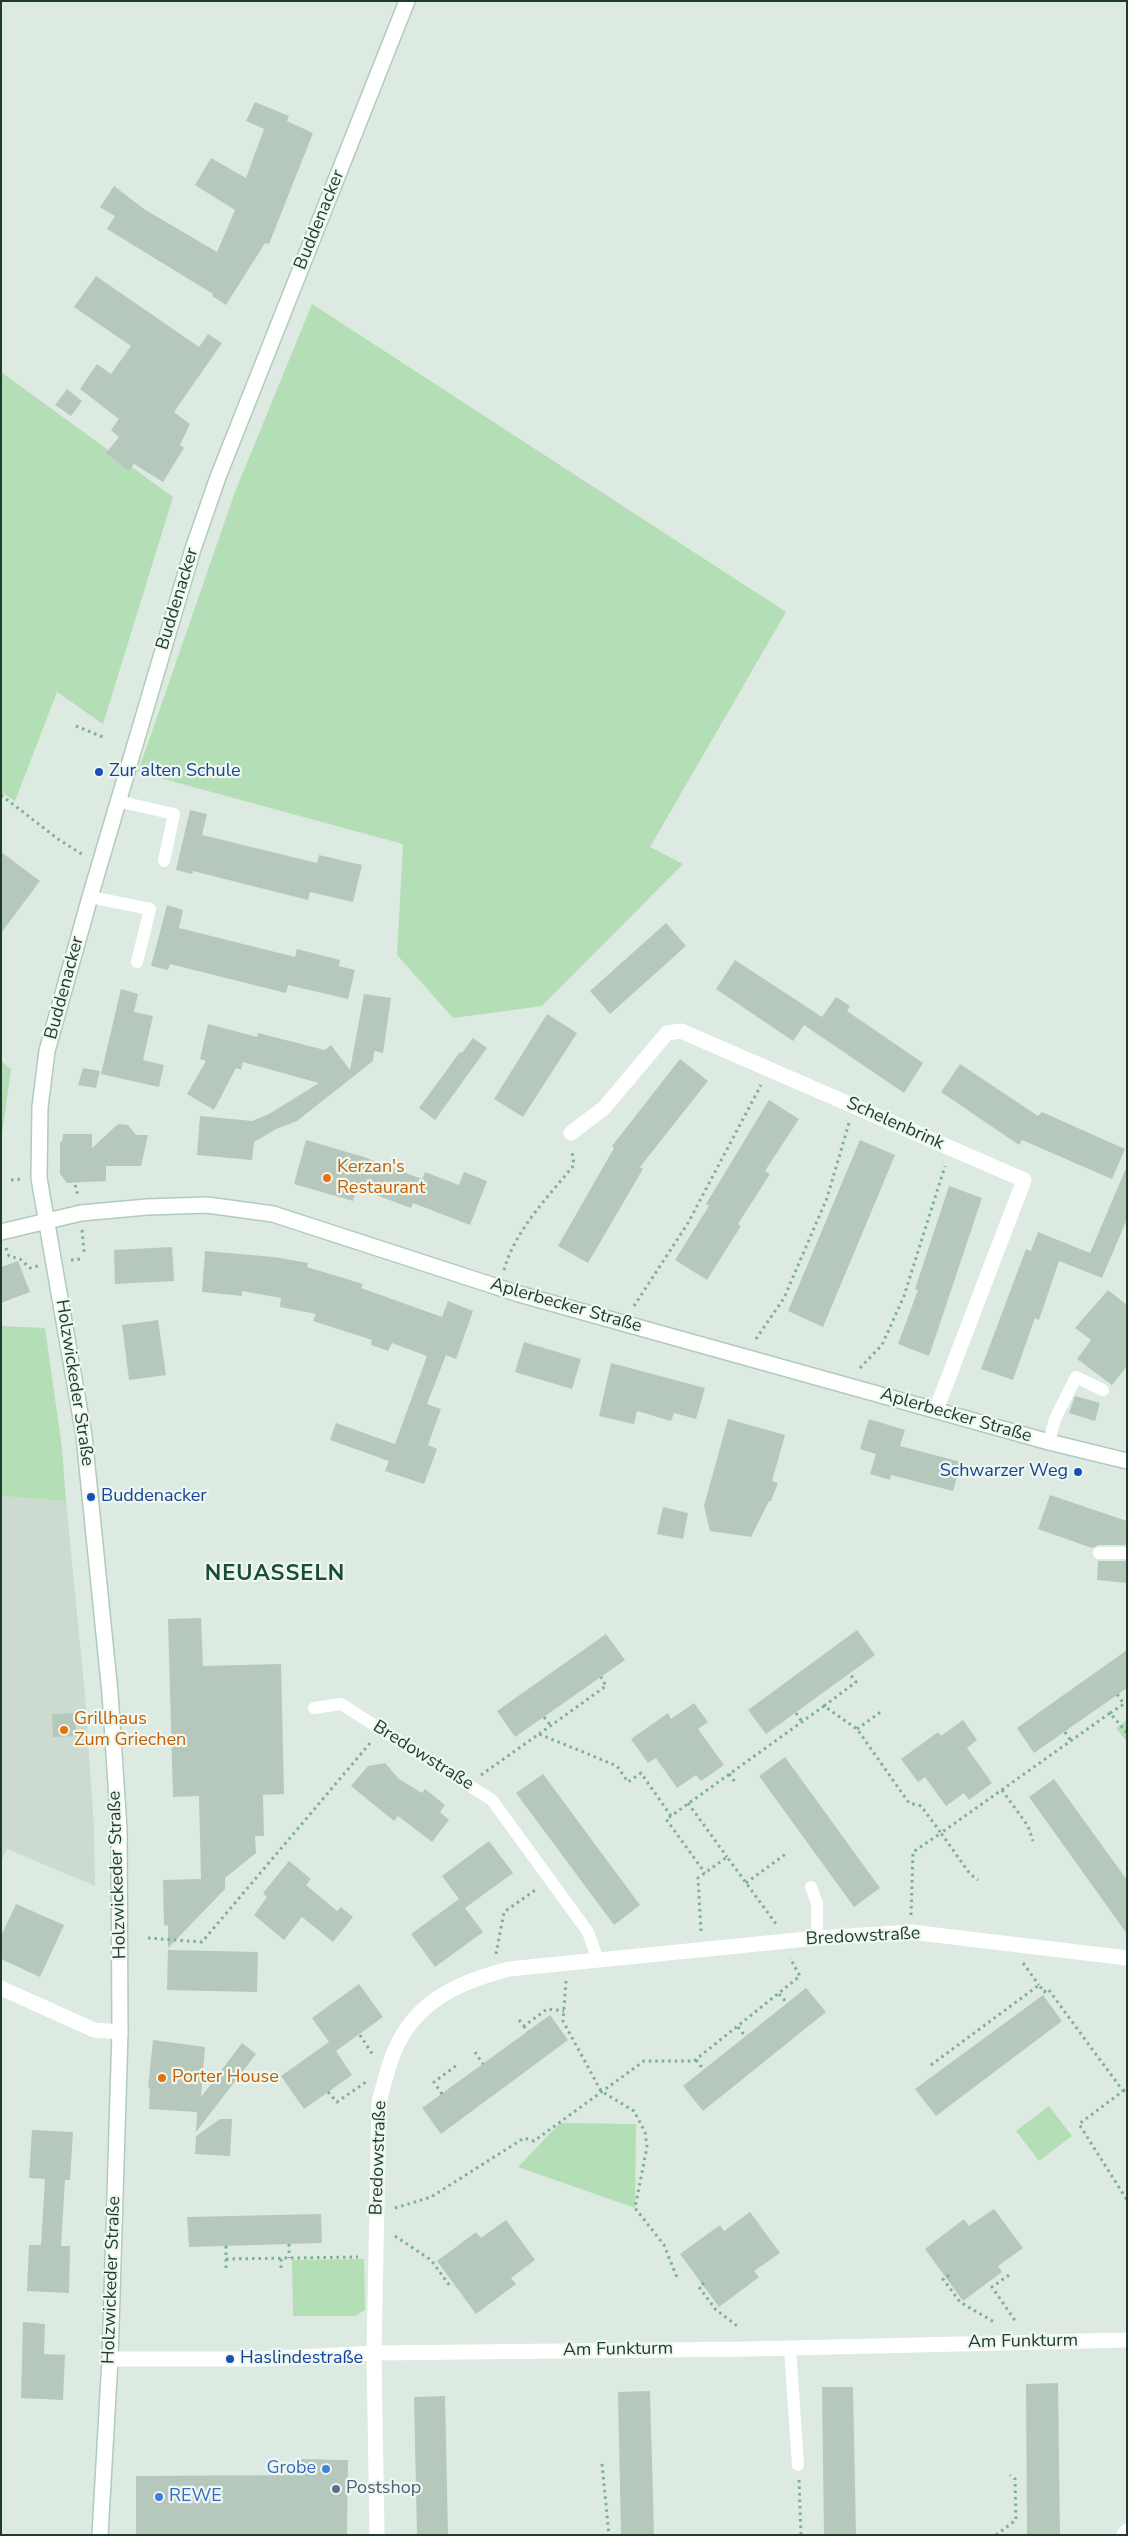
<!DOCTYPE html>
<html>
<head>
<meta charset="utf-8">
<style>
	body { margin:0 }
	#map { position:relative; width:1128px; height:2536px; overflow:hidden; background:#ddeae1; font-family:"Nunito Sans",sans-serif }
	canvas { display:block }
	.frame { position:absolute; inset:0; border:2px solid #1e3b2c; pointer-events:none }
</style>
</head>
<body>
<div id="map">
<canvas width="1128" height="2536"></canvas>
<div class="frame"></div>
</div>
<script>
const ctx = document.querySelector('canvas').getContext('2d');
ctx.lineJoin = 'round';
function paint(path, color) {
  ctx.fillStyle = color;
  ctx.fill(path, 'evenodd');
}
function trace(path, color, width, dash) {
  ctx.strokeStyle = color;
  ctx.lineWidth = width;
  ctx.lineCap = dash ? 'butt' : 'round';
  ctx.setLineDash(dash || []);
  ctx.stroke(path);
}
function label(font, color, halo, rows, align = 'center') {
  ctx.font = font + ' "Nunito Sans",sans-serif';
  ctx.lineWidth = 4.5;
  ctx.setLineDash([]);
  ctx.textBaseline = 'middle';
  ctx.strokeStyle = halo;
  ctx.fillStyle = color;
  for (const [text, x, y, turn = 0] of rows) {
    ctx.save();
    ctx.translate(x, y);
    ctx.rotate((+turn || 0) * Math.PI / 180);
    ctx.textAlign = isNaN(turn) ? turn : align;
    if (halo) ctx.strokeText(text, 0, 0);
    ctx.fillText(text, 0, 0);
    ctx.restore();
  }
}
paint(new Path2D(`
	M1 1496 66 1501 85 1695 94 1829 95 1886 7 1849 1 1862Z`), '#ccdad0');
paint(new Path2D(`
	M312 304 786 612 650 847 683 864 542 1006 453 1018 397 955 403 844 138 772 235 492Z
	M1 372 173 497 103 724 57 692 15 801 1 792Z
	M1 1061 11 1069 1 1142Z
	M1 1326 45 1328 62 1448 66 1501 1 1496Z
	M1127 1720V1742L1116 1728Z
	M1049 2106 1072 2136 1039 2161 1016 2131Z
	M560 2123 636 2124 635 2208 518 2167Z
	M364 2259 365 2310 355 2316H293L292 2260Z`), '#b4deb5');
paint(new Path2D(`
	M255 102 289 116 287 121 313 133 269 244 265 243 226 305 212 296 213 294 107 229 115 216 100 207 114 186 144 209 217 252 235 210 195 185 211 158 246 178 264 129 246 121Z
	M96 276 199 347 208 334 222 343 174 412 190 424 180 445 184 448 163 482 134 464 129 471 106 453 119 437 111 430 119 419 80 389 97 364 111 374 131 346 74 307Z
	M67 389 82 401 71 416 55 405Z
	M190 810 207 814 202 835 317 863 319 855 362 865 353 902 310 892 308 900 193 871 192 874 176 870Z
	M1 852 40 881 1 933Z
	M167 905 183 910 179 928 295 957 297 949 340 960 339 966 355 970 348 999 288 985 286 993 170 964 168 970 151 966Z
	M666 923 686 946 610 1014 590 991Z
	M735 960 822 1017 836 997 850 1006 847 1011 923 1063 904 1093 804 1025 793 1041 716 989Z
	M121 989 138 994 134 1012 153 1016 143 1060 164 1065 159 1087 101 1074Z
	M364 994 391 998 383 1053 374 1051 373 1061 297 1121 276 1129 254 1142 252 1160 197 1155 200 1116 252 1121 269 1114 319 1083 243 1062 241 1070 236 1068 214 1110 187 1094 206 1061 200 1059 208 1024 257 1037 258 1033 325 1050 331 1045 350 1070Z
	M547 1014 577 1033 523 1117 494 1099Z
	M473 1038 487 1048 435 1120 419 1108 460 1052 462 1053Z
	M680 1059 708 1081 640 1167 643 1169 588 1263 558 1246 614 1148 612 1146Z
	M960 1064 1038 1116 1042 1112 1125 1149 1112 1179 1022 1140 1019 1145 941 1092Z
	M83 1068 100 1071 96 1088 78 1085Z
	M769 1100 799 1119 765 1171 770 1174 738 1224 741 1226 707 1280 675 1260 709 1206 706 1204Z
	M118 1124 128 1125 136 1135H148L141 1166H106V1181L67 1183 60 1174V1141L62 1142 63 1134H92V1148Z
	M306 1140 364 1157 422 1179 425 1172 459 1185 464 1172 487 1181 470 1225 413 1203 411 1208 357 1188 353 1201 294 1184Z
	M860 1140 895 1155 823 1327 788 1311Z
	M1127 1166V1219L1102 1278 1059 1261 1039 1320 1035 1318 1013 1380 981 1369 1026 1249 1031 1251 1038 1232 1090 1253Z
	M949 1186 982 1198 929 1356 898 1344 918 1290 915 1289Z
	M172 1247 174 1281 115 1284 114 1250Z
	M205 1251 274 1257 308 1263 307 1267 363 1284 361 1288 442 1317 448 1301 473 1311 456 1359 446 1355 427 1404 441 1409 428 1445 437 1449 424 1484 385 1471 389 1461 330 1440 336 1423 395 1444 427 1356 392 1343 388 1351 371 1345 372 1340 313 1321 316 1314 280 1307 281 1298 242 1291V1296L202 1292Z
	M18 1261 30 1292 1 1303V1267Z
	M1108 1290 1127 1305V1366L1112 1385 1077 1359 1091 1340 1075 1328Z
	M158 1320 166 1375 129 1380 122 1325Z
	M524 1342 581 1359 572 1389 515 1372Z
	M611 1363 705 1388 696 1419 674 1413 671 1421 637 1411 634 1424 599 1416Z
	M1075 1396 1100 1403 1095 1421 1069 1413Z
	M728 1419 785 1435 772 1481 778 1483 771 1501H769L751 1537 710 1531 704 1506Z
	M869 1419 905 1430 900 1446 961 1462 953 1491 891 1475 890 1480 870 1474 876 1454 860 1449Z
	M1050 1495 1127 1521V1545H1099L1092 1548 1038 1529Z
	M663 1507 688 1513 683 1539 657 1534Z
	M1098 1561H1127V1583L1097 1580Z
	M201 1618 203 1666 281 1664 284 1794 263 1795 264 1836H255L256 1853 225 1878V1889L168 1948V1926L164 1925 163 1880 201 1879 199 1796 173 1797 168 1619Z
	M857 1630 875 1655 766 1734 748 1710Z
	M606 1634 625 1660 515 1737 497 1711Z
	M1127 1650V1688L1034 1753 1017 1728Z
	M694 1703 708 1722 698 1729 724 1765 701 1781 696 1775 677 1788 656 1758 648 1763 631 1739 668 1713 671 1719Z
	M75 1713 76 1736 53 1737 52 1714Z
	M963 1720 977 1740 967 1748 992 1783 969 1800 964 1793 946 1806 925 1777 918 1782 901 1759 938 1732 941 1736Z
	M785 1757 880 1888 854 1907 759 1776Z
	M385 1763 399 1779 422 1793 425 1789 445 1805 440 1812 449 1820 432 1842 398 1816 394 1821 351 1786 368 1766Z
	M543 1774 640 1905 614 1925 516 1793Z
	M1054 1779 1127 1880V1934L1029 1797Z
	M489 1841 513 1873 465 1908 483 1932 435 1967 411 1934 459 1899 442 1876Z
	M289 1861 311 1879 306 1885 337 1911 341 1907 353 1917 333 1942 302 1917 284 1940 254 1915 267 1897 263 1893Z
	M16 1904 64 1925 40 1977 1 1959V1936Z
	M168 1950 258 1952 257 1992 167 1990Z
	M359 1984 383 2017 336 2051 352 2075 304 2109 281 2076 329 2042 312 2018Z
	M806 1988 826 2012 703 2111 683 2086Z
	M1043 1995 1062 2021 936 2116 915 2089Z
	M550 2015 568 2040 441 2134 422 2108Z
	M153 2040 205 2047 201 2097 242 2043 256 2054 196 2132 197 2112 149 2109 150 2088 148 2087Z
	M220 2119H232L230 2156 195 2154 196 2136Z
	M32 2130 73 2132 70 2180H65L61 2246H70L69 2293 27 2291 29 2245H41L45 2179 29 2178Z
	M994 2209 1023 2248 998 2266 1002 2272 963 2301 925 2249 964 2219 969 2226Z
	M750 2212 780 2253 754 2271 759 2277 719 2307 680 2254 720 2225 724 2231Z
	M321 2214 322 2243 189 2247 187 2217Z
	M506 2220 535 2260 511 2278 516 2284 476 2314 437 2261 476 2232 481 2238Z
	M23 2322 45 2324 44 2354 65 2355 63 2400 21 2398Z
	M1058 2383 1060 2535H1027L1026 2384Z
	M822 2387H853L856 2535H824Z
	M650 2391 654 2535H621L618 2392Z
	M445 2396 448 2535H417L414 2397Z
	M297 2459 348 2460 347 2535H136V2476L297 2475Z`), '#b6c8bc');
const secondary = new Path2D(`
	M1 1232 81 1213 147 1207 207 1205 273 1214 519 1294 1049 1442 1127 1461
	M100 2535 110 2359 120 2032 119 1829 110 1693 84 1436 39 1178 40 1107 47 1051 90 897 193 549 218 477 407 1`);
trace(secondary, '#b0cbba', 18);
trace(new Path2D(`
	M76 726 103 737
	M1 795 58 839 83 855
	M11 1180 23 1179
	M75 1185 78 1196
	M82 1230 84 1252
	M6 1248 9 1256 20 1259 30 1268 38 1266
	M71 1260 80 1259
	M504 1270C515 1230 548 1197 574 1165L572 1151
	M634 1306 688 1223 761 1085
	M756 1339 784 1298 827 1198 849 1123
	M860 1368 882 1345 904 1296 945 1166
	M824 1706 856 1682 850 1674
	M796 1713 802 1722
	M1110 1713 1124 1704 1117 1694
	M544 1717 551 1726
	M857 1729 882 1711
	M1065 1732 1071 1741
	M539 1734 606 1686 601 1677
	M729 1774 735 1782
	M481 1775 539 1734 617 1766 628 1782 641 1773 671 1816 824 1706 857 1729 909 1803 921 1806 941 1833 1110 1713 1127 1733
	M1002 1790 1028 1826 1033 1841
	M688 1803 727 1857
	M671 1816 666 1819 705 1873
	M746 1883 787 1853
	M911 1915 913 1852 941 1833 970 1874 978 1880
	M701 1931 698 1878 727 1857 776 1924
	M148 1938 202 1942 371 1742
	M496 1954 504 1912 538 1888
	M1023 1963 1039 1985
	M566 1981 563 2021 601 2091 634 2111 645 2132 647 2147 635 2208 664 2245 678 2280
	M779 1994 787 2003
	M519 2020 524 2026 547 2009 564 2011
	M524 2026 528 2032
	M738 2027 745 2036
	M360 2035 373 2055
	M475 2052 483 2064
	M696 2060 704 2070
	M931 2065 1039 1985 1044 1992 1048 1989 1123 2091 1079 2124 1127 2200
	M1123 2091 1127 2088
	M328 2092 337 2102 366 2082
	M442 2094 434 2082 457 2065
	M395 2208 431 2197 524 2138 534 2141 644 2061H694L800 1976 790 1958
	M395 2236 431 2260 450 2286
	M289 2244V2258
	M226 2246V2259L358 2257
	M226 2259V2268
	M281 2268V2258
	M949 2275 943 2279 960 2302 994 2322
	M1009 2275 992 2287 1016 2322
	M704 2283 699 2287 716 2310 740 2328
	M602 2464 609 2535
	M799 2480 801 2535
	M996 2535 1016 2520 1015 2479 1010 2475`), '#7cb092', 3, [2.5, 4]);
trace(new Path2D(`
	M117 801 174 814 164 861
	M90 897 150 909 137 962
	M1049 1442 1055 1419 1076 1377 1103 1390
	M1099 1553H1127
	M314 1708 341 1704 492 1800 588 1932 598 1960
	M811 1887 817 1903V1938
	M790 2348 798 2465`), '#fff', 12);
trace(new Path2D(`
	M571 1133 604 1108 667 1033 681 1031 1024 1180 936 1410
	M1 1988 94 2030 120 2032
	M110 2359H262L374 2353 750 2349 1127 2340
	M377 2535 374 2353 379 2102C385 2081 390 2056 402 2036 425 1996 467 1980 509 1969L817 1938 911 1932 1127 1958
	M1124 2535 1127 2531`), '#fff', 15);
trace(secondary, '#fff', 15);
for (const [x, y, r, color] of [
	[99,772,5,"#1a4fb4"],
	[327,1178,5,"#e8710a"],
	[1078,1472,5,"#1a4fb4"],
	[91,1497,5,"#1a4fb4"],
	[64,1730,5,"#e8710a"],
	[162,2078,5,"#e8710a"],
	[230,2359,5,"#1a4fb4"],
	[326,2469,5,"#3f7fe0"],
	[336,2489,5,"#5c6f8a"],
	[159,2497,5,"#3f7fe0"]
]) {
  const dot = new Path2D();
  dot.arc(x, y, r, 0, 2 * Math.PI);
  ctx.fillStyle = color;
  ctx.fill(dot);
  trace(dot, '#eef7f0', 2);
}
label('18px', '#1e3b2c', '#eef7f0', [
	["Buddenacker",320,220,-68],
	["Buddenacker",178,599,-73],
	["Buddenacker",65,988,-75],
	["Schelenbrink",895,1124,24],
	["Aplerbecker Straße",566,1306,16],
	["Holzwickeder Straße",74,1383,81],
	["Aplerbecker Straße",956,1416,16],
	["Bredowstraße",423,1756,32],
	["Holzwickeder Straße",118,1875,-92],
	["Bredowstraße",863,1937,-3],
	["Bredowstraße",379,2158,-88],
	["Holzwickeder Straße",112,2280,-88],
	["Am Funkturm",1023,2342,-1],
	["Am Funkturm",618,2350,-1]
]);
label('18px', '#164399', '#eef7f0', [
	["Zur alten Schule",109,772],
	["Schwarzer Weg",1068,1472,"right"],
	["Buddenacker",101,1497],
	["Haslindestraße",240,2359]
], 'left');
label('18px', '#c56008', '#eef7f0', [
	["Kerzan's",337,1168],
	["Restaurant",337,1189],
	["Grillhaus",74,1720],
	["Zum Griechen",74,1741],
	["Porter House",172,2078]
], 'left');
label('18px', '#366cbe', '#eef7f0', [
	["Grobe",316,2469],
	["REWE",169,2497,"left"]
], 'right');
label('18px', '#4e5e75', '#eef7f0', [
	["Postshop",346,2489]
], 'left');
ctx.letterSpacing = '1px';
label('bold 22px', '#194e34', '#eef7f0', [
	["NEUASSELN",275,1575]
]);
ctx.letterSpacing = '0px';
</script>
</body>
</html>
